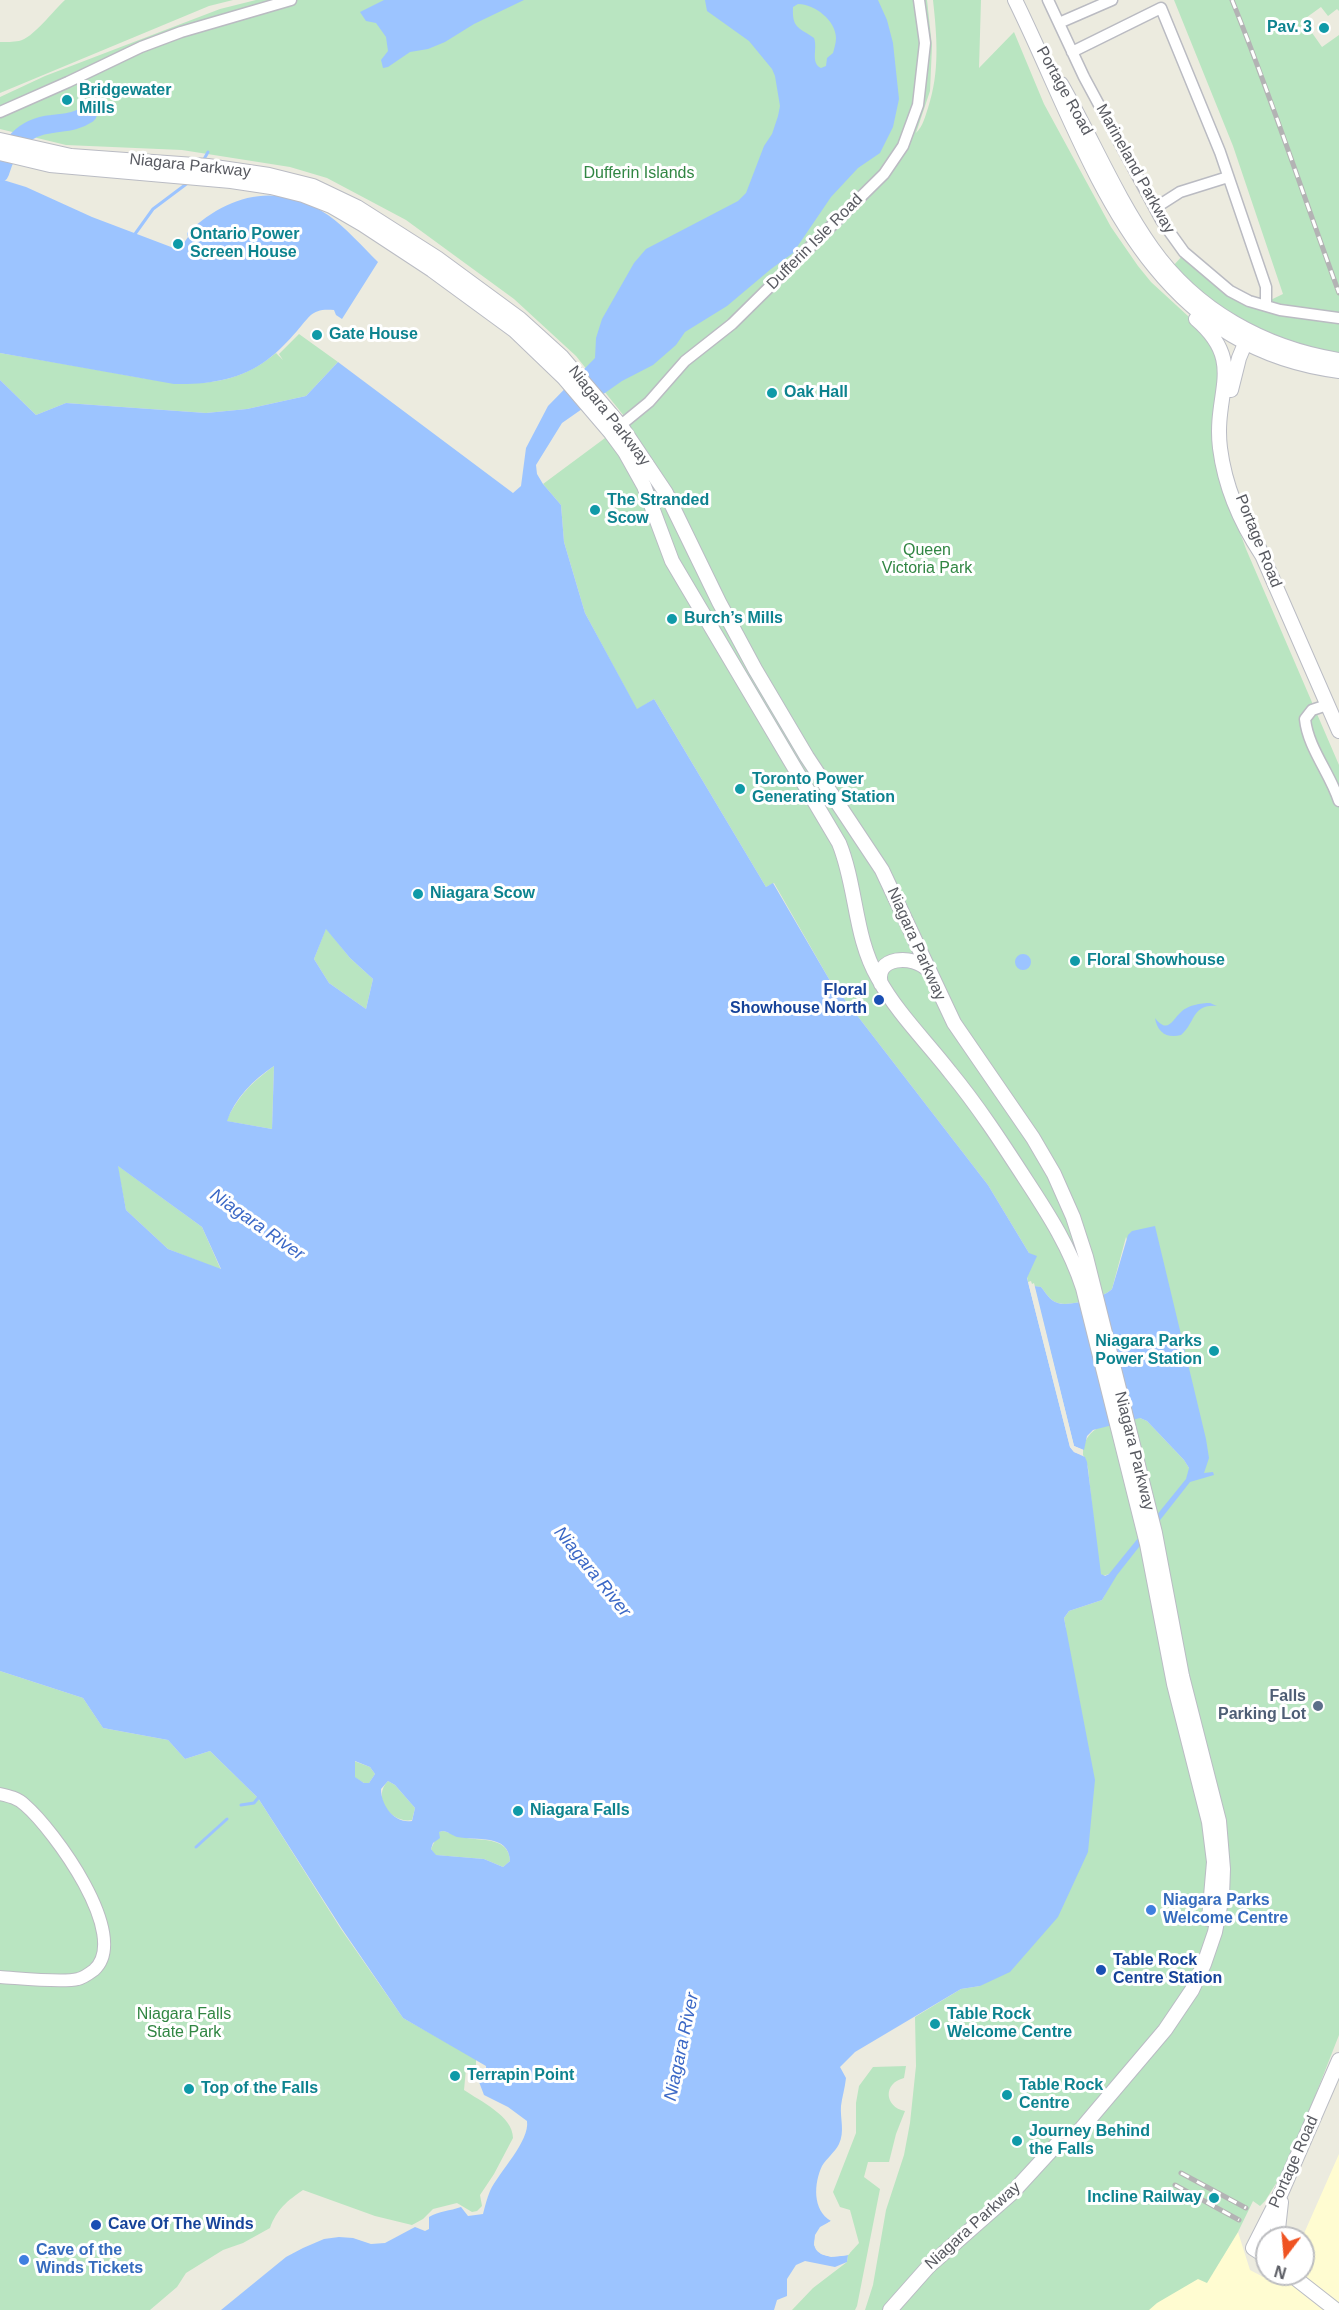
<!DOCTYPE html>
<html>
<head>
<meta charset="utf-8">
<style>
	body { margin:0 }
	#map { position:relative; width:1339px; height:2310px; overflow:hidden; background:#ecebdf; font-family:Helvetica,sans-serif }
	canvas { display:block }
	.north { position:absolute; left:1255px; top:2226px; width:60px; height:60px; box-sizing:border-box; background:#fff; border:2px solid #bcbdc0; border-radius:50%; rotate:196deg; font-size:16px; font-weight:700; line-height:24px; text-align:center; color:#585a61 }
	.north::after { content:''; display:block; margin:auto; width:21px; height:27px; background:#ef5322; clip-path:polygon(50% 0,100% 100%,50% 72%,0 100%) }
</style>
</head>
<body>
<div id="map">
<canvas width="1339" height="2310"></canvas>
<div class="north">N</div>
</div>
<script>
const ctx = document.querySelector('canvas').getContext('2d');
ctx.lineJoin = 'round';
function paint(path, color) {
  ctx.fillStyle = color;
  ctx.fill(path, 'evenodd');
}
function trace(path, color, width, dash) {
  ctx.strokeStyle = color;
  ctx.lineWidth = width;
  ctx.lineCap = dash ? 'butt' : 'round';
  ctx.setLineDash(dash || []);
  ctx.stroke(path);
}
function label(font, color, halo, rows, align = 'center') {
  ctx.font = font + ' Helvetica,sans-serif';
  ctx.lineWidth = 6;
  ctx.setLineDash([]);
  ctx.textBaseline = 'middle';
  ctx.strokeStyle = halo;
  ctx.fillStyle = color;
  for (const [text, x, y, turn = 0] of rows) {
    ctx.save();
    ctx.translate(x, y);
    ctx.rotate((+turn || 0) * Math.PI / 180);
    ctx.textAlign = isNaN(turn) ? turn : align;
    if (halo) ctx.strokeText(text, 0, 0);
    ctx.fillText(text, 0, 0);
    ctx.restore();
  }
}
paint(new Path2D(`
	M1339 2154V2310H1135L1194 2277 1207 2282 1238 2232 1250 2270 1273 2282 1279 2274H1303L1302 2238Z`), '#fffcd1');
paint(new Path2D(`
	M65 0H233L209 6 0 93V42C6 42 13 42 19 41 32 39 54 10 65 0Z
	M256 0H927L932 46 930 91 916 133C923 126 925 117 928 108 940 72 937 37 933 0H981L979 68 1014 32 1044 104 1111 227 1138 266 1151 282 1201 328 1218 349 1226 494 1246 549 1339 765V2035L1289 2163 1265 2201 1260 2206 1253 2201 1238 2232 1207 2283 1198 2279 1157 2303 1149 2310H865L873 2285 886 2210 904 2155 910 2123 916 2066 915 2017 961 1989 980 1986 1066 1629 1064 1618 1069 1611 1102 1600 1113 1580 1109 1574 1103 1576 1099 1572 1088 1468 1085 1458 1083 1455C1082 1426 1114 1419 1140 1418L1147 1421 1184 1460 1189 1468 1204 1453 1126 1237 1112 1289C1105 1297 1069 1307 1058 1303 1050 1301 1046 1293 1041 1287L1029 1286 1027 1277 1029 1253 988 1185 829 979 774 883 766 887 654 699 637 710 585 613 564 542 561 505 543 484 628 421 576 356 514 299 406 220 327 178 290 167 182 150 66 145 0 129V97L45 76 220 9Z
	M1174 0H1339V11L1337 9 1328 16 1321 7 1303 20 1322 47 1339 35V355C1320 350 1299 347 1280 340 1237 323 1205 298 1173 266L1184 254 1256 307 1283 294 1233 146Z
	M299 334 338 362 306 396 247 409 206 413 66 403 36 415 0 380V353C35 359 70 365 104 371 166 382 223 398 276 353L283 360 279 354Z
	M326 928 350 958 373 979 366 1009 329 983 314 959Z
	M274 1066 272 1129 226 1121C240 1094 250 1084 274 1066Z
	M117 1165 202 1227 221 1270 168 1249 126 1210Z
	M0 1671 83 1698 103 1728 168 1740 185 1759 210 1751 258 1798 341 1929 403 2018 476 2059V2067L466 2069 464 2090C480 2101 513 2116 513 2138L494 2174 480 2195 482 2206 477 2211 472 2212 457 2203 433 2209 423 2219 412 2225 375 2216 303 2190C287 2201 277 2209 270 2228L243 2243 223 2250 186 2273 177 2287 150 2310H0Z
	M354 1761 370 1767 375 1774 369 1783H364L354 1777Z
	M388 1781 395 1785 415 1808 412 1820C392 1824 371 1798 388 1781Z
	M443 1831C451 1833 458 1837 467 1838 483 1841 509 1837 510 1861L503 1867 484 1859 435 1855 431 1849 439 1832Z
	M906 2066 904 2078C883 2083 884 2107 905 2111L896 2134 889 2162H868L864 2177 880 2189 857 2306 855 2310H792L813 2288 847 2262 848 2255 859 2243 850 2210 840 2207 833 2192 856 2133V2103L859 2086 873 2067Z`), '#b9e5c1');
paint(new Path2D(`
	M384 0H524L474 24 445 42 428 49 410 52 388 67 383 68 381 60 388 51 386 37 376 23 366 21 360 12Z
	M705 0H878L887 20 893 43 899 99 893 127 880 153 858 168 831 197 793 253 771 269 727 306 685 332 676 345 653 365 622 381 562 423 536 465 537 474 543 484 561 505 564 542 585 613 637 709 654 699 766 887 773 883 829 979 988 1185 1029 1253 1037 1256 1027 1278 1070 1447 1074 1452 1085 1457 1087 1462 1101 1574 1105 1576 1109 1574 1186 1479 1189 1468 1184 1460 1147 1421 1140 1418 1093 1430 1087 1436 1084 1450 1074 1446 1034 1286 1041 1287C1046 1293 1050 1301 1058 1303 1069 1307 1105 1297 1112 1289L1128 1235 1132 1231 1155 1226 1206 1439 1209 1458 1204 1473 1213 1472 1214 1475 1190 1482 1117 1575 1102 1600 1069 1611 1064 1618 1095 1780 1088 1852 1058 1917 1010 1972 980 1986 961 1989 855 2052 840 2067 846 2078C845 2088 842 2097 841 2106 840 2119 845 2131 839 2144 835 2152 827 2158 822 2166 814 2183 812 2210 831 2221 816 2230 804 2251 828 2256 835 2257 842 2256 848 2255L847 2262 835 2267 805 2261 796 2265 787 2279V2296L777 2300 774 2310H221L286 2257 303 2248 324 2239 339 2237 353 2238 371 2244 385 2243 415 2227 425 2231 429 2229V2217C439 2211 450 2211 461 2207L468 2216 483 2214C485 2206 487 2198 490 2191 499 2172 530 2141 527 2121L508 2107 484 2095 476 2074 486 2070V2066L403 2018 342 1929 258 1798 210 1751 185 1759 168 1740 103 1728 83 1698 0 1671V380L36 415 66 403 206 413 247 409 306 396 338 362 513 493 521 486 526 448 548 406 595 358 596 338 602 319 634 263 646 249 738 201 746 193 764 146 772 134 778 116 780 106 775 76 772 69 749 41 707 11ZM798 4C815 4 836 21 836 38 836 43 834 49 833 53L827 58 826 66 821 68C810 63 818 48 814 38 798 27 792 28 793 7ZM326 929 350 958 373 979 366 1009 329 983 314 959ZM274 1066 272 1129 227 1121C235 1098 253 1080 274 1066ZM118 1166 202 1227 221 1269 168 1249 126 1210ZM355 1761 370 1767 375 1774 369 1783H364L355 1777ZM388 1781 395 1785 415 1808 412 1821C394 1824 381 1805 381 1789ZM443 1831C449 1832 451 1835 457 1837 475 1841 509 1833 510 1861L503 1867 484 1859 436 1855 431 1849 433 1843 440 1838 439 1832Z
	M0 179 26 187 92 217 179 250 188 237 187 233C229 194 277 181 328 215 346 228 362 246 378 262L342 319 336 315 334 310C312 308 310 316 297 331 288 341 278 352 267 360 241 380 206 385 174 384L0 353Z
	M1015 962a8 8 0 1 1 16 0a8 8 0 1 1-16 0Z
	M1210 1003 1217 1006C1191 1004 1196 1023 1181 1035 1167 1039 1157 1032 1155 1018 1168 1035 1173 1019 1181 1012 1188 1005 1201 1003 1210 1003Z`), '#9cc4ff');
paint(new Path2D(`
	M1031 1281 1032 1284 1034 1283 1074 1446 1083 1450V1455L1074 1452 1070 1447 1028 1282Z
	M831 2221H834L822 2229 818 2236V2244L823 2251 831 2254 850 2253 848 2255 831 2257 821 2254 814 2245 815 2235 820 2227Z`), '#ecebdf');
trace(new Path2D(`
	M203 161 208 152
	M135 234 153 209 189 182
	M241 1805 254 1803 258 1798
	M196 1847 227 1819`), '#9cc4ff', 3);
trace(new Path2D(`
	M0 173C8 146 22 127 52 124 66 122 76 122 88 114`), '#9cc4ff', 18);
const minor = new Path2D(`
	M1048 0 1084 77 1161 220 1184 252 1230 291 1249 301 1280 310 1339 318
	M1059 23 1112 0
	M1072 52 1161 8 1220 152 1266 287V306
	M0 112 68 82 141 47 181 32 291 0
	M1155 208 1180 192 1228 177
	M616 429 649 402 685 361 732 324 884 174 903 146 918 105 925 43 919 0
	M1327 705 1312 710 1305 719C1308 748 1330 773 1339 801`);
const tertiary = new Path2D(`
	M0 1794C9 1796 18 1798 25 1805 53 1829 132 1936 94 1970 90 1973 83 1978 78 1979 62 1983 18 1978 0 1977`);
const secondary = new Path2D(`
	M1015 0C1091 154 1138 345 1339 371
	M1061 84C1092 138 1116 197 1152 248 1196 310 1264 348 1339 360
	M0 140 71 156 208 166 269 175 313 186 357 207 437 258 520 319 562 357 621 426 666 493 719 602 755 669 807 757 882 870 954 1023 1033 1138 1054 1174 1073 1217 1086 1257 1155 1533 1182 1676 1219 1821 1223 1869 1222 1896 1215 1932 1204 1964 1192 1990 1165 2030 1070 2142
	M0 153 50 165 231 181 271 187 303 195 331 206 362 224 432 270 514 330 564 378 611 433 625 452 644 486 672 561 839 843C857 887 854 937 878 978 897 1013 926 1041 950 1072 978 1106 1002 1143 1026 1180 1049 1215 1070 1248 1083 1288L1147 1544 1174 1684 1209 1822 1214 1862 1209 1919
	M1196 319C1247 363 1213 392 1220 448 1225 487 1240 522 1262 555
	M1231 390 1239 358 1249 334
	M1259 548 1339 731
	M881 984C873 956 914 954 928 970
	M1277 2238 1281 2202
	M1267 2257 1253 2248 1282 2191 1339 2060
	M1290 2274 1336 2310
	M890 2310 929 2266 1012 2193 1057 2144`);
trace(minor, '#babbc2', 13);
trace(tertiary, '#babbc2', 14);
trace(secondary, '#babcc4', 16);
trace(minor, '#fff', 10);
trace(tertiary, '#fff', 12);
trace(secondary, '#fff', 14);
const rail = new Path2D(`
	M1232 0C1271 96 1303 195 1339 293
	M1181 2173 1246 2208
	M1175 2185 1239 2220`);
trace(rail, '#b3b3b4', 5);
trace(rail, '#fff', 3, [9]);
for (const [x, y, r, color] of [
	[1324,28,6,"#0f9aa8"],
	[67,100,6,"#0f9aa8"],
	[178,244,6,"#0f9aa8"],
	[317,335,6,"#0f9aa8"],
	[772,393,6,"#0f9aa8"],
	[595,510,6,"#0f9aa8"],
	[672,619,6,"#0f9aa8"],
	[740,789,6,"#0f9aa8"],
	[418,894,6,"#0f9aa8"],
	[1075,961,6,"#0f9aa8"],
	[879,1000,6,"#1a4fb4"],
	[1214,1351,6,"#0f9aa8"],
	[1318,1706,6,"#5c6f8a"],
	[518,1811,6,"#0f9aa8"],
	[1151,1910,6,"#3f7fe0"],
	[1101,1970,6,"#1a4fb4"],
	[935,2024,6,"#0f9aa8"],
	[455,2076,6,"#0f9aa8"],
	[189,2089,6,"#0f9aa8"],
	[1007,2095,6,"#0f9aa8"],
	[1017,2141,6,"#0f9aa8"],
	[1214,2198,6,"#0f9aa8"],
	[96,2225,6,"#1a4fb4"],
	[24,2260,6,"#3f7fe0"]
]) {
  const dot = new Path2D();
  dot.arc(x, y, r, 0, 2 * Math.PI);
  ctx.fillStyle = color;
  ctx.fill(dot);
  trace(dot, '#fff', 2);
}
label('bold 16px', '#0d838f', '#fff', [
	["Pav. 3",1312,28,"right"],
	["Bridgewater",79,91],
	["Mills",79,109],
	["Ontario Power",190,235],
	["Screen House",190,253],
	["Gate House",329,335],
	["Oak Hall",784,393],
	["The Stranded",607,501],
	["Scow",607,519],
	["Burch’s Mills",684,619],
	["Toronto Power",752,780],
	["Generating Station",752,798],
	["Niagara Scow",430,894],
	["Floral Showhouse",1087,961],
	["Niagara Parks",1202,1342,"right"],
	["Power Station",1202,1360,"right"],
	["Niagara Falls",530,1811],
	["Table Rock",947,2015],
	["Welcome Centre",947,2033],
	["Terrapin Point",467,2076],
	["Table Rock",1019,2086],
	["Centre",1019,2104],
	["Top of the Falls",201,2089],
	["Journey Behind",1029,2132],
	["the Falls",1029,2150],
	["Incline Railway",1202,2198,"right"]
], 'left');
label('16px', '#585a61', '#fff', [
	["Portage Road",1064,91,61],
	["Niagara Parkway",190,166,6],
	["Marineland Parkway",1135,169,61],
	["Dufferin Isle Road",815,242,-45],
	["Niagara Parkway",609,416,52],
	["Portage Road",1258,541,68],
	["Niagara Parkway",916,944,66],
	["Niagara Parkway",1134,1451,76],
	["Portage Road",1294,2162,-66],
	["Niagara Parkway",973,2226,-42]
]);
label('16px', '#318643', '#fff', [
	["Dufferin Islands",639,174],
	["Queen",927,551],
	["Victoria Park",927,569],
	["Niagara Falls",184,2015],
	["State Park",184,2033]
]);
label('bold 16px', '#164399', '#fff', [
	["Floral",867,991,"right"],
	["Showhouse North",867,1009,"right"],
	["Table Rock",1113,1961],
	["Centre Station",1113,1979],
	["Cave Of The Winds",108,2225]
], 'left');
label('bold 16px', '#4e5e75', '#fff', [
	["Falls",1306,1697],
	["Parking Lot",1306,1715]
], 'right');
label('bold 16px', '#366cbe', '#fff', [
	["Niagara Parks",1163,1901],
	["Welcome Centre",1163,1919],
	["Cave of the",36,2251],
	["Winds Tickets",36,2269]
], 'left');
label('italic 18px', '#3b68c6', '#fff', [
	["Niagara River",257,1225,35],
	["Niagara River",592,1572,51],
	["Niagara River",682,2047,-78]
]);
</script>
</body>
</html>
